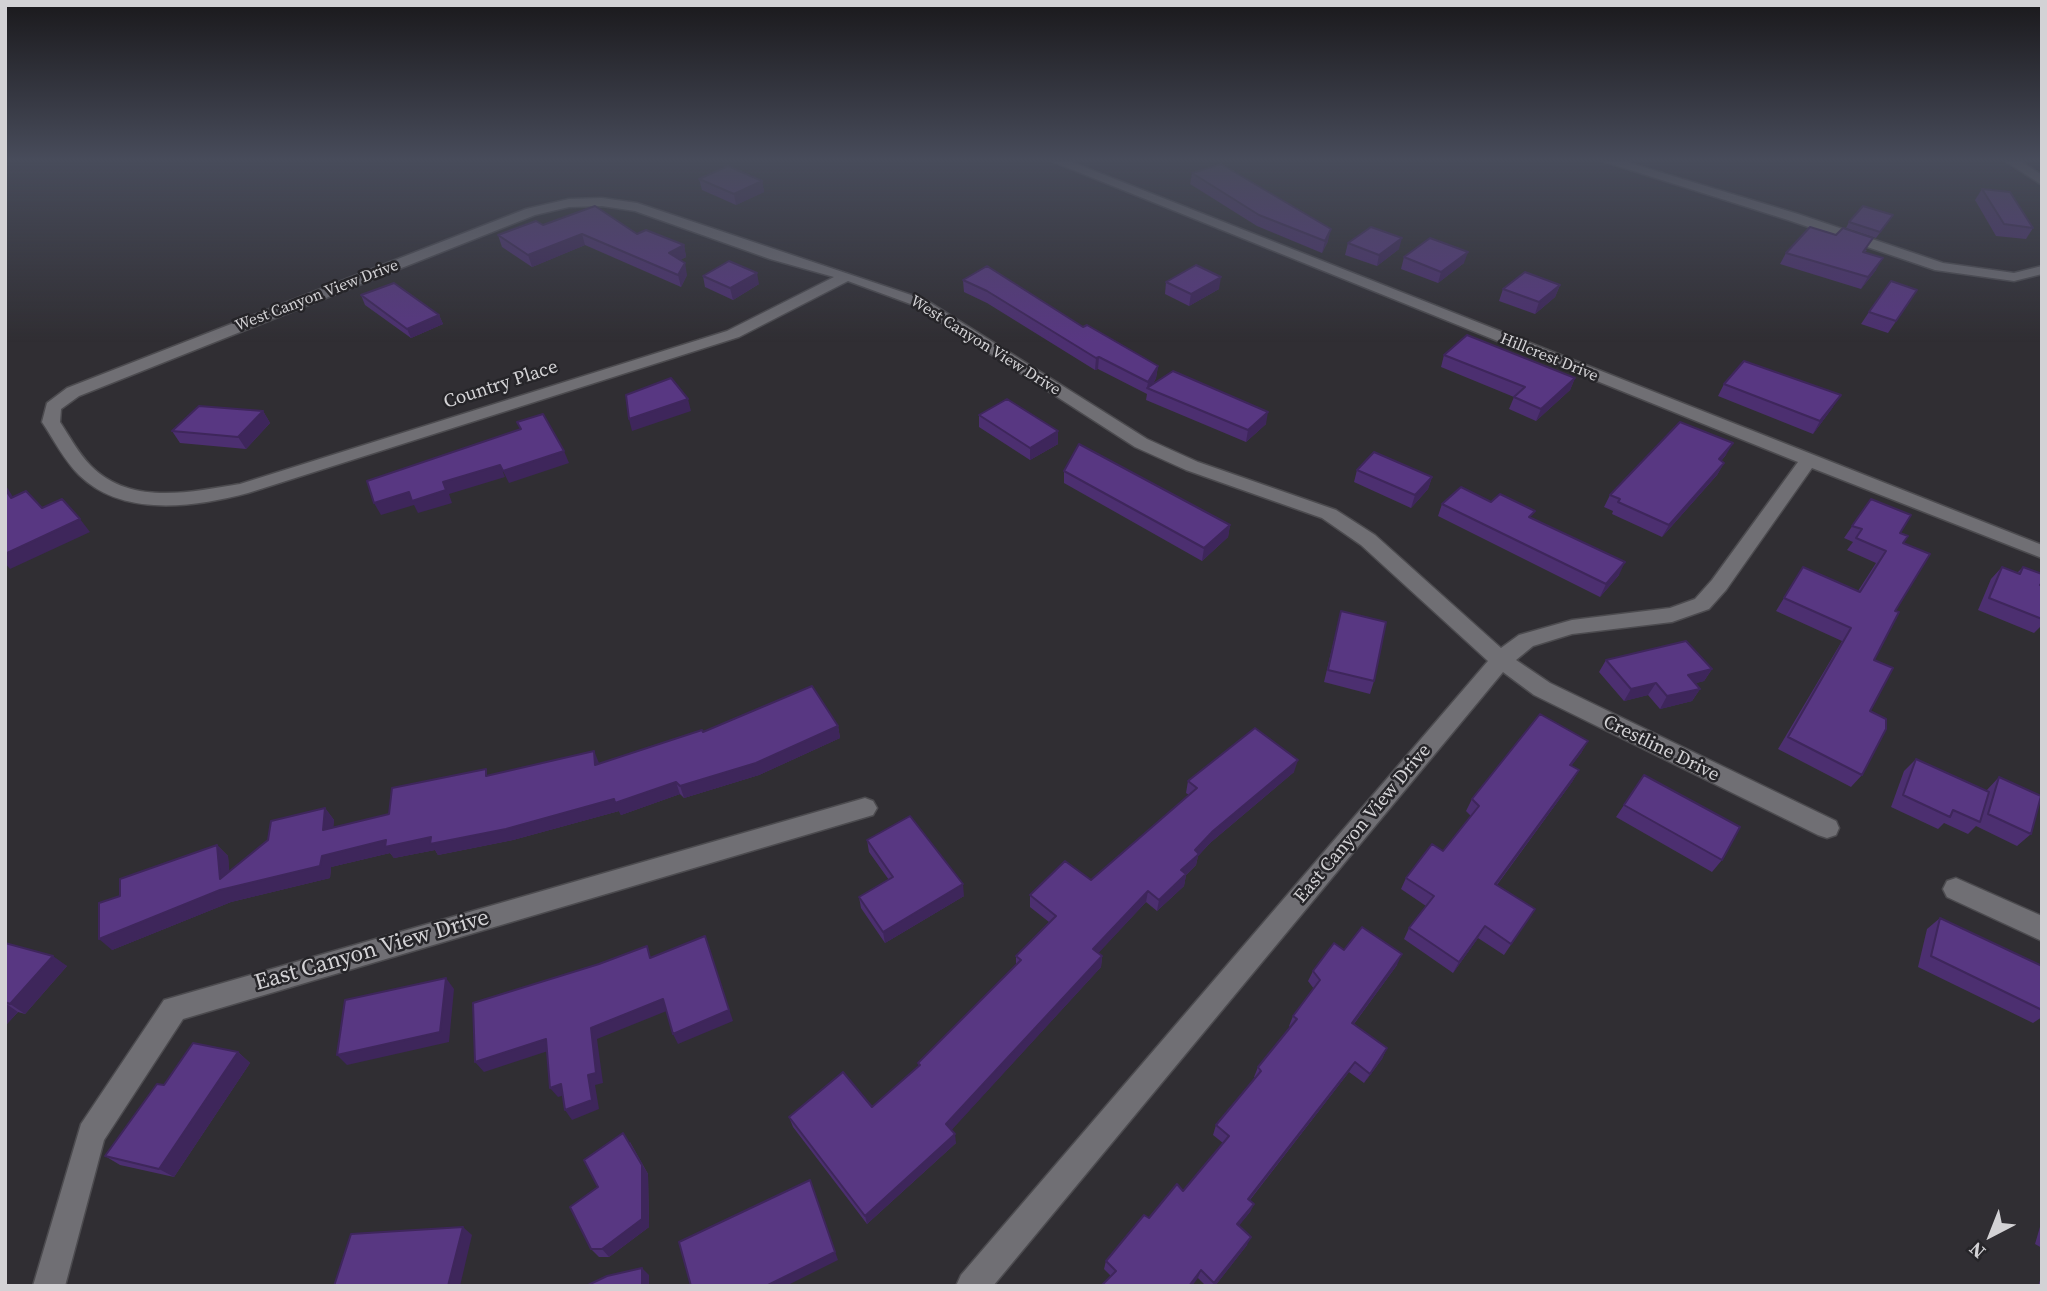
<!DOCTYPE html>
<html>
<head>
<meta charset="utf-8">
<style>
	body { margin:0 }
	#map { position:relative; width:2047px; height:1291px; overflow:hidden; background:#302e33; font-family:"Source Serif 4",serif }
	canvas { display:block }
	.frame { position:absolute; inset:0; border:7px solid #d3d2d5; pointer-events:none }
	.north { position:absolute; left:1956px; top:1200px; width:70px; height:70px; -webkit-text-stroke:5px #262529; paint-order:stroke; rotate:222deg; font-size:19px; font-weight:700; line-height:28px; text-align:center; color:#d3d2d5 }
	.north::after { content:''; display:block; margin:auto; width:24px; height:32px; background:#d3d2d5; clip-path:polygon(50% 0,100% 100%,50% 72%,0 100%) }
</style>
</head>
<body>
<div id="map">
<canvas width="2047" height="1291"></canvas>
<div class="frame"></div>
<div class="north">N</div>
</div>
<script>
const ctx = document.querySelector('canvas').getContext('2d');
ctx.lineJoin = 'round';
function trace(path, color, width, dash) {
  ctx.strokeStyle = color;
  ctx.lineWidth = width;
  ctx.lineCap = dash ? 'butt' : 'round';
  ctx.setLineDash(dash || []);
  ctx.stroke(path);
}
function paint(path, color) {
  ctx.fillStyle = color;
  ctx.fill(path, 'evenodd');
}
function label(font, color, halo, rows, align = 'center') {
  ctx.font = font + ' "Source Serif 4",serif';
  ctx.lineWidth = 5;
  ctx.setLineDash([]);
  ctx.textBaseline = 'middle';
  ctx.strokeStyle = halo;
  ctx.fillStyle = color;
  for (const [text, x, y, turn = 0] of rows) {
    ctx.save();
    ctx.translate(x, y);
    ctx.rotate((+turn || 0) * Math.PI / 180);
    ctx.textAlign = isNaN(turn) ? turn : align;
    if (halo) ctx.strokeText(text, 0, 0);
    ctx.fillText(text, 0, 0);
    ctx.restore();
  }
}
const minor = new Path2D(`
	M1051 161H1069L2042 545V558L1812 468 1726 590 1709 609 1672 622 1572 634 1533 646 1516 660 1550 683 1836 821 1839 828 1836 835 1827 838 1818 835 1534 695 1503 672 993 1286H956L961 1275 1488 661 1361 545 1322 518 1186 470 1135 447 916 306 848 281 739 337 248 493C195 507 123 518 79 475 64 460 54 440 42 422L47 403 67 388 526 209 569 199 602 198 637 203 926 300 1147 439 1198 462 1336 510 1375 535 1501 648 1519 635 1572 620 1670 608 1695 599 1712 580 1798 462ZM602 206 635 211 770 259 834 277 727 331 240 484C190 492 131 506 91 466 78 453 70 437 60 422L61 409 79 396 535 215 569 207Z
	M1602 161H1623L1798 214 1943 263 2014 273 2042 266V274L2014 281 1935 270 1788 220Z
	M2005 161H2020L2042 175V185Z
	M865 798 873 801 877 808 873 815 183 1019 104 1140 65 1286H33L81 1124 164 1000Z
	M1956 878 2042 916V941L1947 897 1943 889 1947 881Z`);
trace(minor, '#4c4b4f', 3);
paint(minor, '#706f74');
paint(new Path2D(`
	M1192 173 1328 241 1322 253 1257 226 1190 184Z
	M699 179 762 181 764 192 736 205 702 190Z
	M1982 189 2033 228 2026 239 1996 236 1975 200Z
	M1893 215 1876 238 1846 228 1849 222Z
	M543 225 637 234 684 245 686 257 680 260 687 275 681 287 585 245 532 267 502 247 498 235Z
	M1348 243 1399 249 1377 266 1345 255Z
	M1867 250 1865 252 1876 270 1861 289 1780 264 1786 253Z
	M1404 257 1464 263 1438 283 1401 269Z
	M703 276 759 284 733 300 705 287Z
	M963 280 1083 327 1158 366 1156 378 1153 384 1266 424 1246 442 1146 400 1147 394 1098 369 1095 370 987 303 964 292Z
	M1166 282 1219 289 1189 306 1165 294Z
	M1560 285 1555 297 1535 314 1499 301 1503 289Z
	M361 295 439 315 443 324 411 338 365 305Z
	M1910 301 1888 333 1861 324 1869 312Z
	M1444 355 1575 378 1570 390 1536 421 1509 409 1514 397 1441 367Z
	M1724 384 1833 407 1813 434 1718 396Z
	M263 411 270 423 246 449 180 443 172 431Z
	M979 415 1058 431V444L1030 460 979 427Z
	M1726 455 1721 461 1724 463 1717 475 1662 537 1612 514 1613 511 1604 507 1610 495Z
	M1357 470 1432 477 1428 489 1411 508 1354 482Z
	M1064 471 1230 525 1228 537 1202 561 1064 483Z
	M1871 499 1900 533 1903 543 1895 611 1874 660 1870 711 1862 775 1851 787 1778 749 1842 641 1776 611 1803 567 1858 591 1876 563 1847 550 1853 542 1844 538Z
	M1491 502 1532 518 1619 575 1600 597 1438 516 1442 504Z
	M2002 567 2017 573 2023 567 2042 586V625L2034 633 1978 610 1991 579Z
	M1341 611 1374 681 1370 694 1324 682Z
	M1606 660 1712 669 1704 681 1696 683 1700 689 1692 701 1660 709 1648 695 1624 701 1599 672Z
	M838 726 840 738 759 775 684 798 680 794 621 815 619 811 513 840 438 855 435 850 394 858 390 853 331 867 330 878 231 902 112 950 120 896 217 845 228 856 229 871 325 808 334 820 333 827 389 814 489 775 599 764 703 732Z
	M1588 741 1581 753 1571 766 1579 770 1572 782 1497 885 1535 909 1504 955 1478 938 1453 973 1404 939 1409 928 1426 906 1401 889 1406 878 1443 851 1471 816 1466 811 1472 799Z
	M1916 759 1986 791 1999 777 2031 834 2017 846 1976 826 1968 834 1944 823 1938 829 1891 807 1904 771Z
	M1294 772 1210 843 1198 856 1196 865 1186 875 1184 886 1157 911 1146 902 1098 953 1102 956 1101 967 951 1130 956 1143 867 1224 793 1127 789 1117 872 1107 919 1067 918 1063 1016 965V956L1049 922 1030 907V895L1091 880 1189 795 1186 793 1188 781Z
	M1644 775 1722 860 1712 872 1616 817Z
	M867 840 964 896 885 943 861 908 859 897 889 880 869 852Z
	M1940 918 2042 966V1017L2033 1023 1918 967 1927 929Z
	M5 943 67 966 25 1014 18 1012 5 1026Z
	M1344 950 1397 965 1354 1024 1387 1048 1382 1059 1364 1083 1349 1072 1250 1200 1254 1204 1250 1212 1239 1225 1247 1245 1215 1286H1206L1198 1278 1111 1276 1104 1269 1106 1261 1149 1218 1183 1191 1223 1143 1213 1135 1216 1125 1256 1078 1254 1077 1258 1067 1290 1027 1289 1026 1293 1016 1314 989 1308 981 1313 971Z
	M238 1052 250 1063 174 1177 120 1165 105 1156 164 1085Z
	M630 1142 648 1174 649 1227 609 1257H599L591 1249 598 1187Z
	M2042 1220V1248L2035 1244Z
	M2042 1275V1286H2038Z`), '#4c2f70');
paint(new Path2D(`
	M762 181 764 192 736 205 734 194Z
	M1331 229 1328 241 1322 253 1325 241Z
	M582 234 585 245 532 267 528 255Z
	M1402 238 1399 249 1377 266 1379 255Z
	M684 245 686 257 671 265 669 253Z
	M1468 252 1464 263 1438 283 1441 272Z
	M1883 258 1876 270 1861 289 1868 277Z
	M685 263 687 275 681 287 678 275Z
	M757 273 759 284 733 300 730 288Z
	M1221 277 1219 289 1189 306 1191 294Z
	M1560 285 1555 297 1535 314 1539 302Z
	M439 315 443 324 411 338 407 329Z
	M1099 357 1098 369 1095 370 1096 358Z
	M1158 366 1156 378 1150 389 1147 388 1148 382Z
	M1575 378 1570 390 1536 421 1541 409Z
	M1841 395 1833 407 1813 434 1820 421Z
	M688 399 691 411 632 431 629 419Z
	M263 411 270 423 246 449 238 437Z
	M1268 412 1266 424 1246 442 1248 430Z
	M1058 431V444L1030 460V448Z
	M1733 443 1726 455 1712 471 1719 459Z
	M564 451 569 463 509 483 503 471Z
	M1724 463 1717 475 1662 537 1669 525Z
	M500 465 505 477 449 494 452 503 418 513 414 505 381 515 374 503Z
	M1432 477 1428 489 1411 508 1415 495Z
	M5 484 21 510 11 498 5 489Z
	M80 519 90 532 10 569 5 563V554Z
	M1230 525 1228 537 1202 561 1204 548Z
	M1625 562 1619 575 1600 597 1606 584Z
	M1712 669 1704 681 1680 687 1688 675Z
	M1656 683 1648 695 1624 701 1631 689Z
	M1700 689 1692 701 1660 709 1667 696Z
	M838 726 840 738 759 775 684 798 680 786Z
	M1588 741 1581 753 1563 777 1570 765Z
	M594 751 599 763 601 777 595 765Z
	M1298 760 1294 772 1210 843 1198 856 1196 865 1186 875 1184 886 1157 911 1159 900 1195 850 1213 831Z
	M1579 770 1572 782 1489 895 1495 884Z
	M676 782 680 794 621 815 619 811 513 840 438 855 435 850 394 858 390 853 331 867 330 878 231 902 112 950 99 939 220 879 217 845 228 856 231 888 322 856 386 840Z
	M325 808 334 820 332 841 323 830Z
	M963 884 964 896 885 943 883 932Z
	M1148 891 1146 902 1092 960 1093 949Z
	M1485 926 1478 938 1453 973 1459 962Z
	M705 936 733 1021 678 1044 673 1034Z
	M1402 954 1397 965 1347 1033 1352 1023Z
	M53 956 67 966 25 1014 10 1004Z
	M1102 956 1101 967 948 1134 946 1124Z
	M446 978 454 989 449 1042 347 1065 337 1055Z
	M663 999 669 1010 597 1039 603 1083 595 1085 599 1109 572 1120 565 1110 591 1028Z
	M5 1003 18 1012 5 1026Z
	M546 1039 554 1049 484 1072 475 1062Z
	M1387 1048 1382 1059 1364 1083 1370 1074Z
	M238 1052 250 1063 174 1177 159 1169Z
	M1355 1062 1349 1072 1244 1207 1248 1199Z
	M561 1084 568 1094 558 1097 550 1088Z
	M623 1133 648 1174 649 1227 609 1257 602 1249Z
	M955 1134 956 1143 867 1224 865 1216Z
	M813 1189 838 1260 786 1286H766Z
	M1254 1204 1250 1212 1234 1232 1237 1224Z
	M463 1227 472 1235 460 1286H448Z
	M1251 1237 1247 1245 1215 1286H1213Z
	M642 1268 649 1275V1286H642Z
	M1201 1270 1198 1278 1192 1286H1189Z`), '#3e265b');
const building = new Path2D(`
	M1221 164 1331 229 1325 241 1259 215 1192 173Z
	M728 166 762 181 734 194 699 179Z
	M1982 189 2010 192 2033 228 2004 224Z
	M595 206 637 234 646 230 684 245 669 253 685 263 678 275 582 234 528 255 498 235 536 221 543 225Z
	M1863 206 1893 215 1880 232 1849 222Z
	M1371 227 1402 238 1379 255 1348 243Z
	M1810 227 1836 235 1843 228 1873 238 1863 252 1883 258 1868 277 1786 253Z
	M1430 238 1468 252 1441 272 1404 257Z
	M729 261 757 273 730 288 703 276Z
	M1196 265 1221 277 1191 294 1166 282Z
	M987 266 1083 327 1087 325 1158 366 1148 382 1099 357 1096 358 987 291 963 280Z
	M1525 272 1560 285 1539 302 1503 289Z
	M1891 281 1917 290 1896 321 1869 312Z
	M394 283 439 315 407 329 361 295Z
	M1467 335 1575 378 1541 409 1514 397 1525 387 1444 355Z
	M1744 361 1841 395 1820 421 1724 384Z
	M1173 371 1268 412 1248 430 1147 388Z
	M671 378 688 399 629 419 626 395Z
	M1007 399 1058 431 1030 448 979 415Z
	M199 406 263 411 238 437 172 431Z
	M543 414 564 451 503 471 500 465 443 482 446 490 412 501 409 492 374 503 367 481 521 429 517 422Z
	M1680 422 1733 443 1719 459 1724 463 1669 525 1618 502 1620 499 1610 495Z
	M1079 444 1230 525 1204 548 1064 471Z
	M1374 452 1432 477 1415 495 1357 470Z
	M1461 487 1491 502 1500 494 1535 511 1529 517 1625 562 1606 584 1442 504Z
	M5 489 11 498 26 491 42 508 62 499 80 519 5 554Z
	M1871 499 1911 515 1900 533 1908 536 1903 543 1930 554 1895 611 1899 612 1874 660 1893 668 1870 711 1886 719V729L1862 775 1788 737 1851 628 1784 598 1803 567 1860 592 1886 551 1856 538 1862 529 1852 526Z
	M2002 567 2020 574 2023 567 2042 574V582L2040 585 2042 586V619L1989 598Z
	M1341 611 1386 622 1374 681 1328 670Z
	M1686 641 1712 669 1688 675 1700 689 1667 696 1656 683 1631 689 1606 660Z
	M812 686 838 726 756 763 680 786 676 782 615 803 614 799 506 829 430 844 431 837 385 847 386 840 322 856 320 866 220 890 99 939V903L120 896V879L217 845 220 879 268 840 271 821 325 808 323 830 389 814 392 788 486 769V776L594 751 595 765 702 730 703 732Z
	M1540 714 1588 741 1570 765 1579 770 1495 884 1535 909 1511 944 1485 926 1459 962 1409 928 1434 896 1406 878 1432 844 1443 851 1479 806 1472 799Z
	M1255 728 1298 760 1213 831 1195 850 1199 854 1181 870 1186 874 1159 900 1148 891 1093 949 1102 956 946 1124 955 1134 865 1216 789 1117 843 1072 872 1107 920 1065 918 1063 1021 960 1016 956 1056 916 1030 895 1065 861 1091 880 1197 788 1188 781Z
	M1916 759 1989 792 1980 822 1953 810 1950 817 1903 795Z
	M1644 775 1740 827 1722 860 1624 805Z
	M1999 777 2041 796 2031 834 1988 814Z
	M910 816 963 884 883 932 859 897 893 877 867 840Z
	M1940 918 2042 966V1010L1931 956Z
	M1362 927 1402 954 1352 1023 1387 1048 1370 1074 1355 1062 1248 1199 1254 1204 1237 1224 1251 1237 1214 1283 1201 1270 1189 1286H1101L1116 1271 1106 1261 1144 1215 1149 1218 1177 1184 1183 1191 1229 1136 1216 1125 1261 1071 1258 1067 1297 1019 1293 1016 1320 980 1313 971 1334 943 1344 950Z
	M705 936 729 1010 673 1034 663 999 591 1028 596 1073 588 1075 592 1100 565 1110 561 1084 550 1088 546 1039 475 1062 473 1003 599 964 647 946 650 958Z
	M5 943 53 956 10 1004 5 1002Z
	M446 978 440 1032 337 1055 345 1000Z
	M193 1043 238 1052 159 1169 105 1156 157 1084 164 1085Z
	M623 1133 642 1165V1219L602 1249H591L570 1207 598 1187 584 1160Z
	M810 1180 835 1252 766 1286H691L679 1242Z
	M463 1227 448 1286H334L351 1234Z
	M642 1268V1286H586L607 1276Z`);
paint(building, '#583782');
trace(building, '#3e265b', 2);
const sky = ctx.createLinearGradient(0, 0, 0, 342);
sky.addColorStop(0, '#1a191c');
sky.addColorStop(0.47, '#484c5b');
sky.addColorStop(1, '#484c5b00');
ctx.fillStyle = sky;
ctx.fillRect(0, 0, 2047, 342);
label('16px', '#d3d2d5', '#262529', [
	["West Canyon View Drive",317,296,-21],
	["West Canyon View Drive",985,346,32],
	["Hillcrest Drive",1549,358,22]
]);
label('19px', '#d3d2d5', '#262529', [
	["Country Place",501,385,-18],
	["Crestline Drive",1661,749,26],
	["East Canyon View Drive",1363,824,-50]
]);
label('23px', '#d3d2d5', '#262529', [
	["East Canyon View Drive",372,951,-16]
]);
</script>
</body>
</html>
